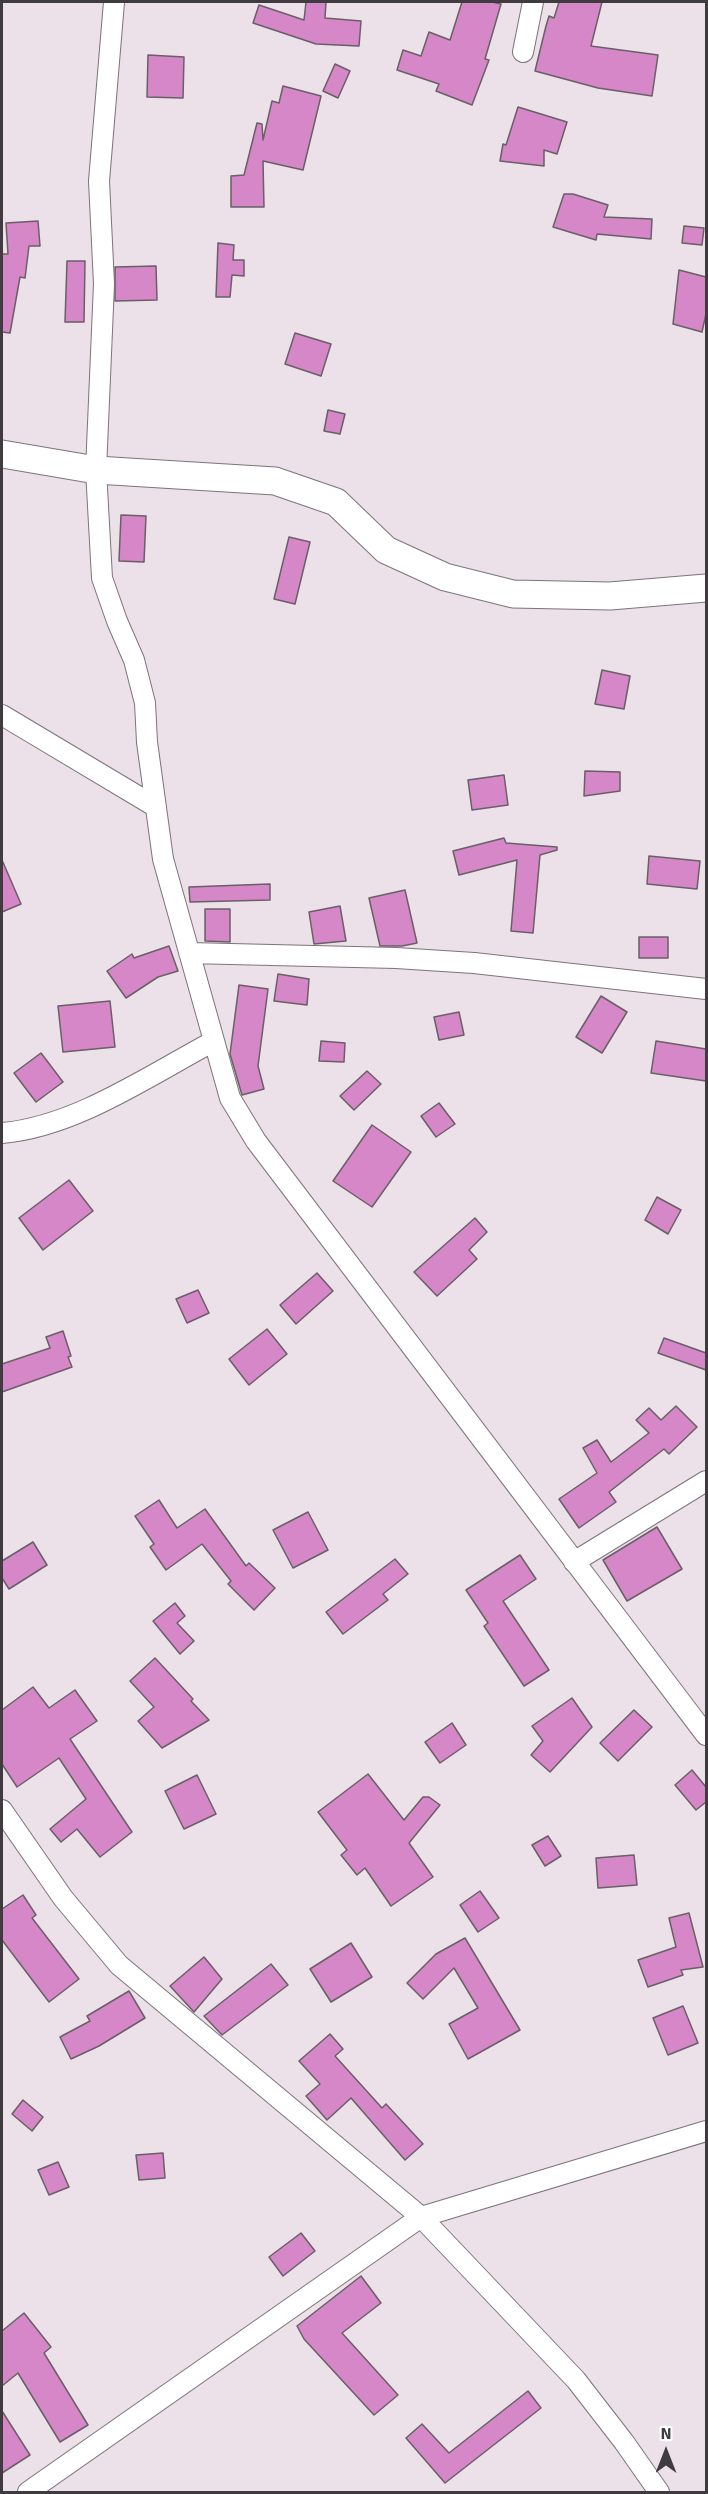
<!DOCTYPE html>
<html>
<head>
<meta charset="utf-8">
<style>
	body { margin:0 }
	#map { position:relative; width:708px; height:2494px; overflow:hidden; background:#ece0e9; font-family:Signika,sans-serif }
	canvas { display:block }
	.frame { position:absolute; inset:0; border:3px solid #403b3f; pointer-events:none }
	.north { position:absolute; left:636px; top:2422px; width:60px; height:60px; -webkit-text-stroke:4px #fff; paint-order:stroke; rotate:0deg; font-size:16px; font-weight:700; line-height:24px; text-align:center; color:#403b3f }
	.north::after { content:''; display:block; margin:auto; width:21px; height:27px; background:#403b3f; clip-path:polygon(50% 0,100% 100%,50% 72%,0 100%) }
</style>
</head>
<body>
<div id="map">
<canvas width="708" height="2494"></canvas>
<div class="frame"></div>
<div class="north">N</div>
</div>
<script>
const ctx = document.querySelector('canvas').getContext('2d');
ctx.lineJoin = 'round';
function paint(path, color) {
  ctx.fillStyle = color;
  ctx.fill(path, 'evenodd');
}
function trace(path, color, width, dash) {
  ctx.strokeStyle = color;
  ctx.lineWidth = width;
  ctx.lineCap = dash ? 'butt' : 'round';
  ctx.setLineDash(dash || []);
  ctx.stroke(path);
}
const building = new Path2D(`
	M306 2H326L325 18 361 21 359 46 316 44 253 23 259 5 304 20Z
	M462 2H492L501 4 485 59 489 60 472 105 436 91 439 84 397 70 403 50 421 56 429 32 450 40Z
	M559 2H602L591 46 658 55 652 96 598 88 535 71 546 26 549 16 554 18Z
	M148 55 184 57 183 98 147 97Z
	M335 64 350 71 338 98 323 91Z
	M283 86 321 96 303 170 263 161 264 207H231V176L244 175 257 123 262 124 263 140 272 101 279 103Z
	M518 107 567 122 557 154 544 150V166L500 161 503 144 506 145Z
	M564 194H573L608 205 604 217 652 219 651 239 597 234 596 240 553 227Z
	M38 221 40 246H29L25 278 20 277 10 333 2 332V254H8L6 223Z
	M684 226 704 228 702 245 682 243Z
	M218 243 234 245 233 260H244V276L232 275 230 297H216Z
	M67 261H85L84 322H65Z
	M156 266 157 300 115 301V267Z
	M679 270 706 277V314L702 332 673 324Z
	M295 333 331 344 321 376 285 364Z
	M328 410 345 414 340 434 324 431Z
	M121 515 146 516 144 562 119 561Z
	M289 537 310 542 295 604 274 599Z
	M602 670 630 676 624 709 595 704Z
	M585 771 620 772V791L584 796Z
	M504 775 508 805 472 810 468 780Z
	M504 838 506 843 557 847V850L540 855 533 933 511 931 517 860 459 875 453 851Z
	M649 856 700 861 697 889 647 884Z
	M2 860 21 904 2 912Z
	M270 884V900L190 902 189 887Z
	M405 890 417 943 402 946H380L369 898Z
	M340 906 346 941 314 944 309 912Z
	M205 909H230V942L205 941Z
	M639 937H668V958H639Z
	M169 946 178 971 158 977 126 998 107 971 132 954 134 958Z
	M278 974 309 979 307 1005 274 1001Z
	M239 985 268 989 258 1066 264 1089 242 1095 230 1054Z
	M601 996 627 1012 602 1053 576 1037Z
	M110 1001 115 1047 63 1052 58 1006Z
	M459 1012 464 1035 439 1040 434 1017Z
	M321 1041 345 1043 344 1062 319 1061Z
	M656 1041 706 1049V1081L651 1073Z
	M41 1053 63 1082 36 1102 14 1073Z
	M367 1071 381 1084 354 1110 340 1096Z
	M439 1103 455 1124 436 1137 421 1116Z
	M372 1125 411 1152 372 1207 333 1181Z
	M69 1180 93 1211 43 1250 19 1218Z
	M657 1197 681 1210 668 1234 645 1220Z
	M475 1218 487 1232 469 1250 477 1259 437 1296 414 1272Z
	M317 1273 333 1291 296 1324 280 1305Z
	M198 1290 209 1313 187 1323 176 1299Z
	M267 1329 287 1354 249 1385 229 1359Z
	M63 1331 71 1356 68 1357 72 1367 2 1392V1364L50 1348 46 1337Z
	M664 1338 706 1353V1370L658 1353Z
	M676 1406 697 1427 669 1454 664 1449 609 1492 616 1502 579 1528 559 1499 597 1473 583 1448 597 1440 611 1462 649 1433 636 1420 649 1408 661 1420Z
	M159 1500 177 1528 205 1509 246 1566 249 1563 275 1588 254 1610 228 1584 231 1581 202 1544 166 1570 150 1547 154 1544 135 1516Z
	M308 1512 328 1550 293 1568 273 1530Z
	M657 1527 682 1569 627 1601 603 1560Z
	M33 1542 47 1565 9 1589 2 1578V1561Z
	M520 1555 536 1579 503 1601 549 1670 524 1686 484 1626 488 1623 466 1590Z
	M395 1559 408 1574 383 1594 388 1600 343 1634 326 1612Z
	M175 1603 185 1616 177 1623 194 1641 180 1654 153 1621Z
	M155 1658 193 1699 191 1701 209 1720 162 1748 138 1721 154 1707 130 1681Z
	M33 1687 49 1708 75 1690 97 1721 70 1739 132 1832 100 1857 77 1829 61 1842 50 1829 86 1799 59 1758 17 1787 2 1764V1710Z
	M572 1698 592 1727 550 1772 531 1755 543 1741 532 1726Z
	M634 1710 652 1727 618 1761 600 1743Z
	M452 1723 466 1745 440 1763 425 1742Z
	M692 1770 706 1787V1802L696 1810 675 1785Z
	M368 1774 404 1820 423 1797H429L440 1805 409 1843 433 1877 391 1906 365 1868 357 1875 341 1855 347 1850 318 1812Z
	M197 1775 216 1814 184 1829 165 1791Z
	M548 1836 561 1856 545 1866 532 1845Z
	M634 1855 637 1885 598 1888 596 1858Z
	M480 1891 499 1918 478 1932 460 1905Z
	M23 1895 36 1915 32 1918 79 1979 49 2002 2 1940V1909Z
	M689 1913 703 1967 681 1970 683 1975 648 1987 638 1960 676 1947 669 1918Z
	M465 1938 520 2030 468 2059 449 2024 478 2008 454 1968 423 1999 407 1983 436 1954Z
	M351 1943 372 1977 331 2002 310 1969Z
	M204 1957 222 1979 194 2012 170 1986Z
	M271 1964 288 1985 222 2035 204 2016Z
	M129 1991 145 2018 99 2046 71 2059 60 2037 90 2021 87 2016Z
	M683 2006 698 2043 668 2055 653 2018Z
	M330 2034 343 2049 335 2056 382 2108 386 2104 423 2144 405 2160 351 2098 327 2120 306 2096 320 2084 299 2061Z
	M23 2100 43 2117 32 2131 12 2114Z
	M163 2153 165 2178 139 2180 136 2155Z
	M58 2162 69 2187 49 2195 38 2170Z
	M301 2233 315 2251 283 2276 269 2257Z
	M361 2276 381 2303 342 2333 398 2395 374 2415 304 2339 297 2326Z
	M24 2313 51 2347 44 2353 88 2425 60 2442 18 2373 2 2386V2331Z
	M528 2391 541 2408 445 2483 406 2438 422 2424 449 2453Z
	M2 2411 30 2455 2 2473Z`);
paint(building, '#d687c8');
trace(building, '#695f67', 1.5);
const street = new Path2D(`
	M114 2 99 181 104 284 96 470 102 578 117 621 134 660 145 703 147 742 163 859 230 1098 256 1141 706 1735
	M523 52 533 2
	M2 715 156 807
	M189 953 396 958 474 963 706 989
	M2 1133C75 1127 150 1075 214 1041
	M574 1562 706 1481
	M2 1810 63 1898 119 1965 421 2217 576 2380 624 2442 659 2492
	M28 2492 421 2217 706 2131`);
const secondary = new Path2D(`
	M2 454 96 470 275 481 336 502 386 550 445 577 513 594 610 596 706 588`);
trace(street, '#7e737b', 22);
trace(secondary, '#7e737b', 29);
trace(street, '#fff', 20);
trace(secondary, '#fff', 27);
</script>
</body>
</html>
